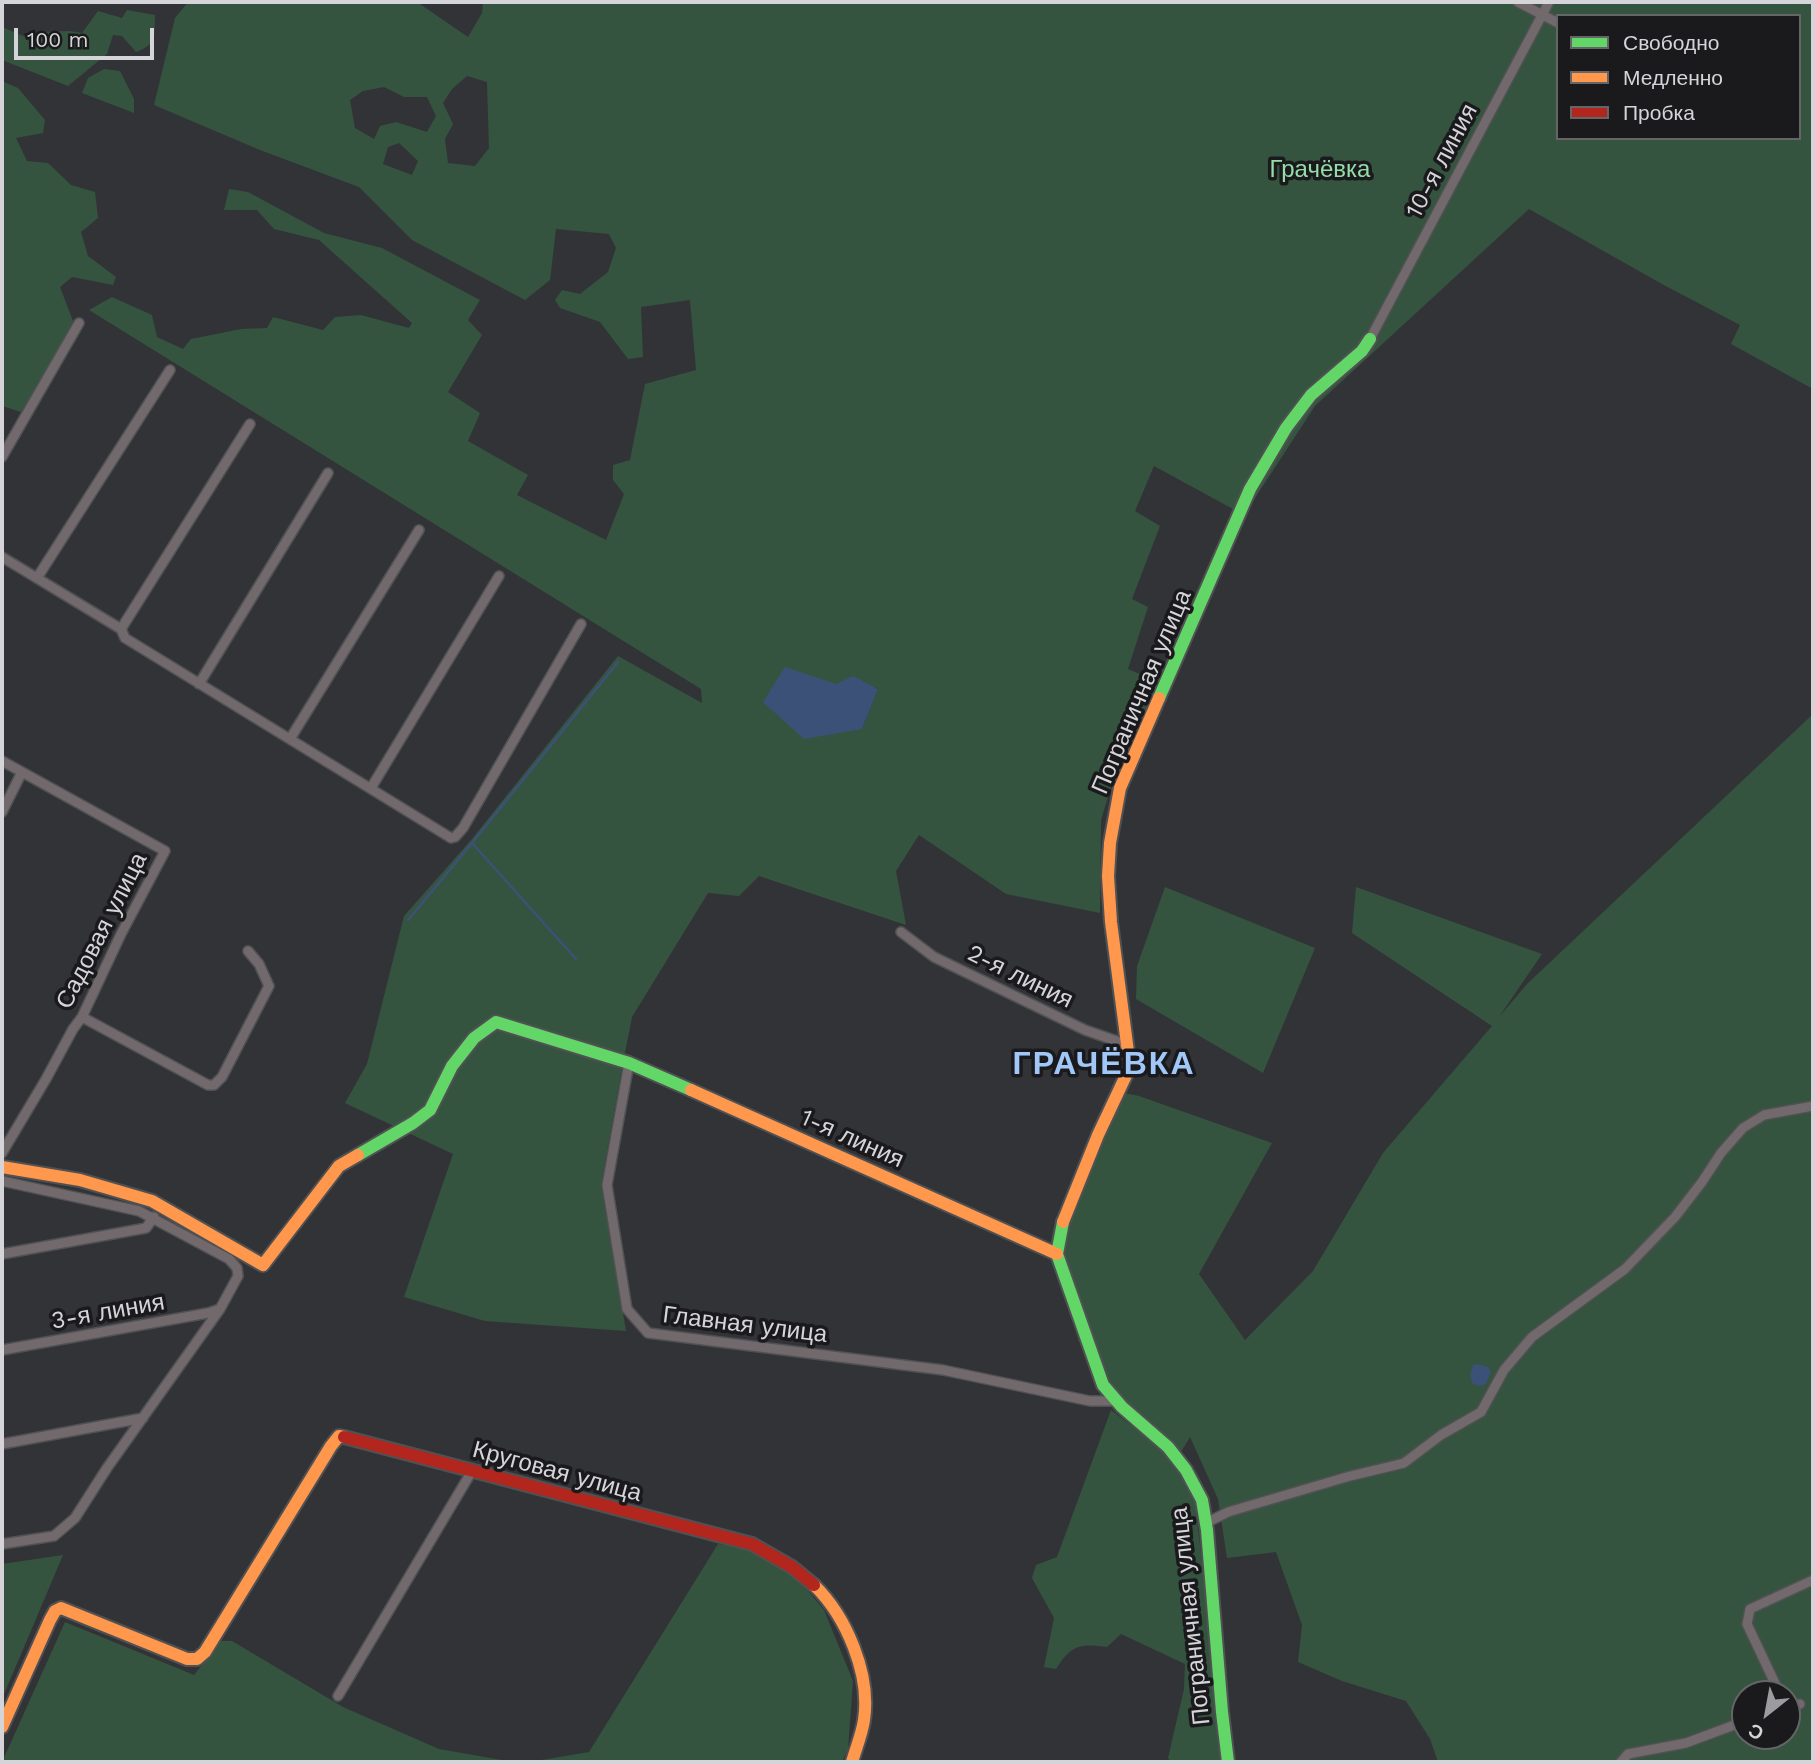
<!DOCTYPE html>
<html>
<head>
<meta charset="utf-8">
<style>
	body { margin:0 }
	#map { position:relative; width:1815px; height:1764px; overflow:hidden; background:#323337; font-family:"Work Sans",sans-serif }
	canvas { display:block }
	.frame { position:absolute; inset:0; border:4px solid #d5d5d9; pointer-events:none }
	.legend { position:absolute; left:1556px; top:14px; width:245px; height:126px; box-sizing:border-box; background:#1a1a1d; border:2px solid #656568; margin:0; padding:9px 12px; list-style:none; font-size:21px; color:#d5d5d9 }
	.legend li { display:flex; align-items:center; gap:14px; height:35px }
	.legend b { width:35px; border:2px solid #656568 }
	.north { position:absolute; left:1731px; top:1680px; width:70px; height:70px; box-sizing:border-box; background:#1a1a1d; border:2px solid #656568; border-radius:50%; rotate:211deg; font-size:19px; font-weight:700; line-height:28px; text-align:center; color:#d5d5d9 }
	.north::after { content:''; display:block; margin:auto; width:24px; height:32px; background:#9c9ca0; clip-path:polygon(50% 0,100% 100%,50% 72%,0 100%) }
	.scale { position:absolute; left:14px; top:28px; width:140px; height:32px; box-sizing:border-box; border:4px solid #d5d5d9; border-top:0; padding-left:9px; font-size:21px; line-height:24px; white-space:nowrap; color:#d5d5d9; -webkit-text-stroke:5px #1a1a1d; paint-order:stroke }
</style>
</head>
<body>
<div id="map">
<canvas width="1815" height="1764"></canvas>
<div class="frame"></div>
<ul class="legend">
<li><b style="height:9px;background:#63d668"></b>Свободно</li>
<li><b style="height:9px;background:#ff974d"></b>Медленно</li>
<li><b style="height:9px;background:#b3261e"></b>Пробка</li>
</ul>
<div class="north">С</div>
<div class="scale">100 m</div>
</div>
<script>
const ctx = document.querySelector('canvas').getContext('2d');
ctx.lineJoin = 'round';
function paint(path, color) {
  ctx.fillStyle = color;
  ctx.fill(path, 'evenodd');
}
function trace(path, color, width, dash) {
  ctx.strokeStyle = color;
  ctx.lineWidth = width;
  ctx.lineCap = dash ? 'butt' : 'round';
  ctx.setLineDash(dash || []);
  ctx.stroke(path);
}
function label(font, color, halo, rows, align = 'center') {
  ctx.font = font + ' "Work Sans",sans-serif';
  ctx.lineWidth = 7;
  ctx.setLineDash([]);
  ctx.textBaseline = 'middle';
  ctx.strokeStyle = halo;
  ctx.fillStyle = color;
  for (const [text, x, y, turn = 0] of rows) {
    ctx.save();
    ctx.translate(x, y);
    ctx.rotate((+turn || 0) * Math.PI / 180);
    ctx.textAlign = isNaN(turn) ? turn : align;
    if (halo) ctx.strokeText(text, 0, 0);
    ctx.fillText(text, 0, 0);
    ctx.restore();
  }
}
paint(new Path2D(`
	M188 2H417L468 37 482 13 483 2H1813V389L1731 344 1740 325 1662 284 1529 209 1315 406 1244 515 1154 466 1135 511 1160 526 1132 599 1148 607 1128 669 1158 682 1115 774 1101 820 1100 913 1006 894 919 835 896 871 906 925 759 876 739 896 708 893 632 1017 621 1073 601 1185 626 1331 485 1321 404 1297 453 1154 345 1103 367 1064 404 916 472 839 618 656 702 703 701 689 89 310 112 297 152 315 157 337 183 349 191 339 241 329 267 328 273 317 323 330 335 317 361 315 409 328 412 323 319 240 274 229 257 210H224L229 189 248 192 324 233 382 248 480 300 468 320 482 335 448 392 480 413 468 441 528 475 517 495 606 540 624 494 613 480V465L630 460 645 384 696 370 690 300 641 307 643 357 628 359 600 322 560 308 555 300 562 290 580 294 608 272 616 248 609 234 556 229 550 280 525 300 412 240 359 187 260 150 154 105 175 18ZM1558 16H1799V138H1558ZM467 76 487 82 489 148 475 166 448 163 445 139 453 124 443 103 452 89ZM384 87 404 97H427L436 116 427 132 396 122 380 126 374 139 355 128 350 100 363 91ZM399 143 418 161 412 175 383 164 388 147ZM836 684 878 688 862 729Z
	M127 10 155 15C154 35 158 44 136 52L122 36 113 35 107 54 68 86 2 60V27L35 41 41 32 69 31 82 33 98 11 122 18Z
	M104 69 120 71 134 99V113L82 93 88 78Z
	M2 81 18 88 45 120 43 133 16 138 27 161 48 163 71 185 95 192 98 218 81 232 88 256 116 277 113 285 72 277 60 287 73 321 60 348 21 412 2 406Z
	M1813 714V1762H1438L1430 1739 1406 1701 1342 1681 1298 1662 1302 1625 1276 1552 1227 1558 1218 1499 1190 1437 1178 1457 1114 1401 1057 1254 1118 1092 1139 1096 1272 1143 1199 1274 1245 1340 1313 1271 1383 1153 1492 1026 1352 933 1356 887 1542 954 1499 1017 1527 984ZM1745 1694H1787V1736H1745Z
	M1165 887 1315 948 1263 1073 1136 999 1137 966Z
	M1111 1410 1167 1453 1195 1500 1209 1627 1214 1711 1221 1762H1171L1168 1758 1184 1689 1185 1664 1121 1634 1107 1647C1080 1643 1071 1645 1056 1669L1044 1667 1054 1618 1032 1578 1036 1565 1057 1557Z
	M718 1544 753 1550 788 1567 824 1610 853 1681 848 1749 842 1762H530L589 1752Z
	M63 1555 2 1699V1564Z
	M65 1622 194 1675 221 1641H232L343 1707 439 1749 513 1762H2Z`), '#35543f');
paint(new Path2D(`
	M785 667 836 684 853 676 878 689 862 729 804 739 763 702Z
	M1478 1364 1488 1367 1491 1372 1486 1384 1480 1386 1473 1384 1470 1376 1473 1365Z`), '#3c5178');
trace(new Path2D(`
	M408 920 472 843
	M576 959 472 843 618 662`), '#3c5178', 2.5);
const street = new Path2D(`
	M1518 2 1558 23
	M1370 339 1549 2
	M2 457 79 323
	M2 557 121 629 125 638 451 838 455 837 463 828 581 624
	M37 578 170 370
	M121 629 250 424
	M199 684 328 473
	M290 739 419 530
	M2 761 165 851 121 934 82 1017 73 1029 46 1079 2 1153
	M371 788 499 576
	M2 812 22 772
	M901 932 934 957 1085 1030 1128 1045
	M82 1017 208 1085H214L222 1077 269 986 259 964 248 951
	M629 1063 607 1185 627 1309 648 1333 943 1370 1090 1401H1114
	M2 1181 139 1211 229 1259 237 1268 238 1276 220 1309 107 1468 75 1518 54 1536 2 1544
	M2 1254 146 1228 154 1217
	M2 1350 208 1313 220 1309
	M2 1444 143 1418
	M1206 1523 1228 1512 1350 1476 1404 1463 1441 1435 1481 1412 1504 1370 1532 1337 1625 1269 1675 1217 1702 1182 1721 1153 1743 1128 1764 1115 1813 1106
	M1780 1694 1747 1624 1750 1609 1813 1580
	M338 1696 472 1471
	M1787 1707 1800 1704
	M1621 1762 1628 1754 1686 1743 1745 1721`);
const fast = new Path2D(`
	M1159 698 1250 489 1286 428 1311 395 1362 351 1370 339
	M358 1155 413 1123 430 1110 452 1066 474 1038 496 1022 629 1063 691 1090
	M1063 1222 1057 1254 1103 1385 1122 1407 1168 1447 1186 1470 1202 1500 1207 1530 1222 1712 1228 1762`);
const slow = new Path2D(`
	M691 1090 1057 1254
	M2 1167 80 1180 152 1201 263 1265 339 1166 358 1155
	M1063 1222 1098 1135 1130 1067 1111 922 1108 876 1110 843 1120 788 1159 698
	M814 1585C846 1616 871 1674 864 1720 862 1734 856 1748 852 1762
	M2 1727 50 1620 55 1611 61 1608 187 1659H197L205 1652 331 1446 339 1436 344 1437`);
const jam = new Path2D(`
	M344 1437 752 1544 792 1567 814 1585`);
trace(street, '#505153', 12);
trace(fast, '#505153', 16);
trace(slow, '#505153', 16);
trace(jam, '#505153', 16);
trace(street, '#71696c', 9);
trace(fast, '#63d668', 12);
trace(slow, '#ff974d', 12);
trace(jam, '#b3261e', 12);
label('24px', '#d5d5d9', '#1a1a1d', [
	["10-я линия",1442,161,-62],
	["Пограничная улица",1142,692,-67],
	["Садовая улица",102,931,-63],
	["2-я линия",1020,977,26],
	["1-я линия",852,1139,24],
	["3-я линия",108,1312,-10],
	["Главная улица",745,1325,7],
	["Круговая улица",557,1472,15],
	["Пограничная улица",1191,1616,-96]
]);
label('24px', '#94dda8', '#1a1a1d', [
	["Грачёвка",1320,170]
]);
ctx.letterSpacing = '2px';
label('bold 32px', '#a1c7f8', '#1a1a1d', [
	["ГРАЧЁВКА",1104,1065]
]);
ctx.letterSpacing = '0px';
</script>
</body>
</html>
